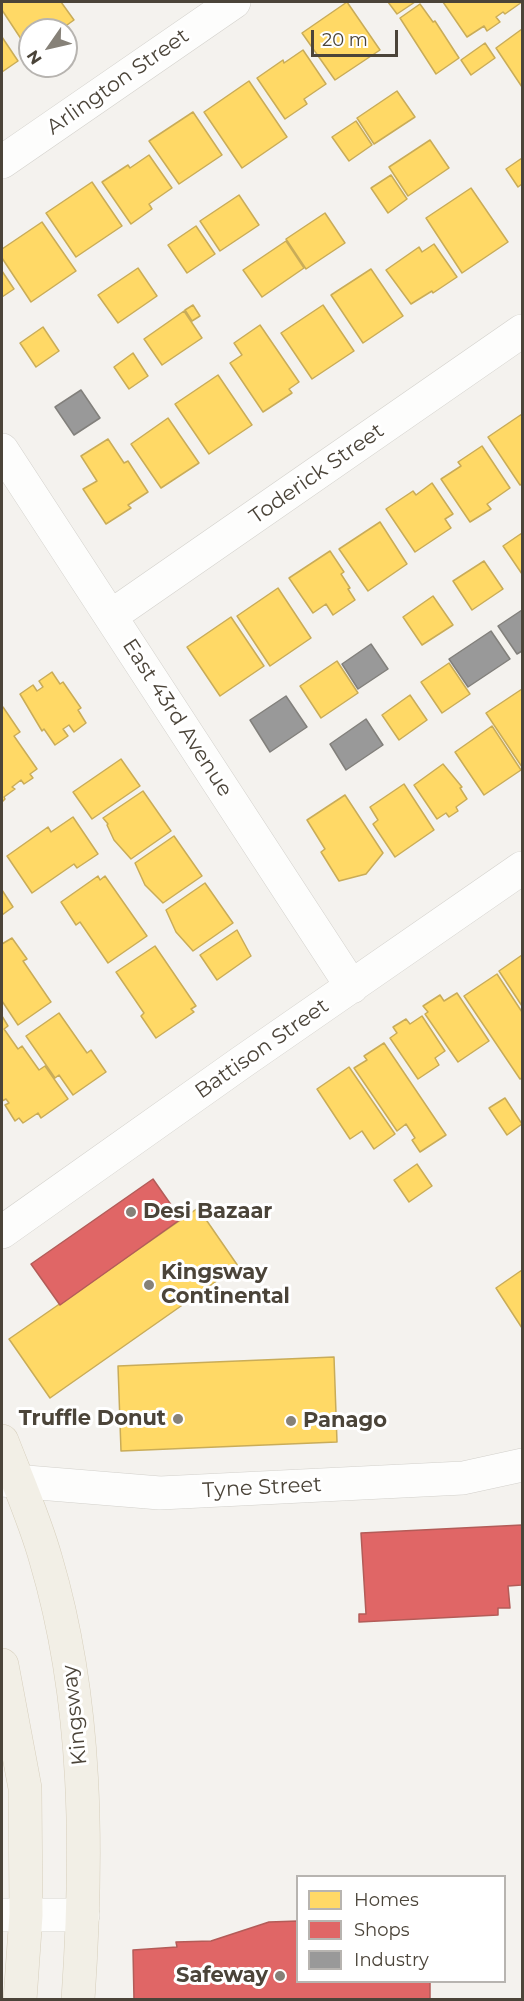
<!DOCTYPE html>
<html>
<head>
<meta charset="utf-8">
<style>
	body { margin:0 }
	#map { position:relative; width:524px; height:2001px; overflow:hidden; background:#f4f2ee; font-family:Montserrat,sans-serif }
	canvas { display:block }
	.frame { position:absolute; inset:0; border:3px solid #4b4439; pointer-events:none }
	.legend { position:absolute; left:296px; top:1875px; width:210px; height:108px; box-sizing:border-box; background:#fff; border:2px solid #b7b4b0; margin:0; padding:8px 10px; list-style:none; font-size:18px; color:#4b4439 }
	.legend li { display:flex; align-items:center; gap:12px; height:30px }
	.legend b { width:30px; border:2px solid #b7b4b0 }
	.north { position:absolute; left:18px; top:18px; width:60px; height:60px; box-sizing:border-box; background:#fff; border:2px solid #b7b4b0; border-radius:50%; rotate:236deg; font-size:16px; font-weight:700; line-height:24px; text-align:center; color:#4b4439 }
	.north::after { content:''; display:block; margin:auto; width:21px; height:27px; background:#868178; clip-path:polygon(50% 0,100% 100%,50% 72%,0 100%) }
	.scale { position:absolute; left:311px; top:30px; width:87px; height:27px; box-sizing:border-box; border:3px solid #4b4439; border-top:0; padding-left:8px; font-size:18px; line-height:21px; white-space:nowrap; color:#4b4439; -webkit-text-stroke:4px #fff; paint-order:stroke }
</style>
</head>
<body>
<div id="map">
<canvas width="524" height="2001"></canvas>
<div class="frame"></div>
<ul class="legend">
<li><b style="height:16px;background:#ffd966"></b>Homes</li>
<li><b style="height:16px;background:#e06666"></b>Shops</li>
<li><b style="height:16px;background:#999"></b>Industry</li>
</ul>
<div class="north">N</div>
<div class="scale">20 m</div>
</div>
<script>
const ctx = document.querySelector('canvas').getContext('2d');
ctx.lineJoin = 'round';
function paint(path, color) {
  ctx.fillStyle = color;
  ctx.fill(path, 'evenodd');
}
function trace(path, color, width, dash) {
  ctx.strokeStyle = color;
  ctx.lineWidth = width;
  ctx.lineCap = dash ? 'butt' : 'round';
  ctx.setLineDash(dash || []);
  ctx.stroke(path);
}
function label(font, color, halo, rows, align = 'center') {
  ctx.font = font + ' Montserrat,sans-serif';
  ctx.lineWidth = 6;
  ctx.setLineDash([]);
  ctx.textBaseline = 'middle';
  ctx.strokeStyle = halo;
  ctx.fillStyle = color;
  for (const [text, x, y, turn = 0] of rows) {
    ctx.save();
    ctx.translate(x, y);
    ctx.rotate((+turn || 0) * Math.PI / 180);
    ctx.textAlign = isNaN(turn) ? turn : align;
    if (halo) ctx.strokeText(text, 0, 0);
    ctx.fillText(text, 0, 0);
    ctx.restore();
  }
}
const homes = new Path2D(`
	M2 2H61L74 20 60 30H30L29 51 2 10Z
	M347 2 380 50 335 80 302 33Z
	M388 2H415L397 14Z
	M443 2H522L505 14 503 12 496 17 500 22 487 31 484 26 467 37Z
	M420 4 433 22 435 21 459 58 436 74 400 18Z
	M522 29V87L496 48Z
	M2 37 18 61 2 72Z
	M485 43 495 58 471 75 461 60Z
	M303 50 326 84 304 99 307 104 285 119 257 78 283 60 284 63Z
	M249 81 287 137 242 168 204 112Z
	M397 91 415 117 374 144 357 118Z
	M193 112 222 155 179 184 149 141Z
	M356 121 372 145 349 161 332 137Z
	M430 140 449 168 408 196 389 167Z
	M149 155 172 188 149 204 152 209 131 224 102 182 128 165 130 168Z
	M522 158V184L518 187 506 169Z
	M391 175 407 199 388 213 371 188Z
	M92 182 122 226 76 257 46 213Z
	M471 188 508 242 462 273 426 218Z
	M239 195 259 225 220 251 200 221Z
	M325 213 345 243 306 269 286 239Z
	M42 222 76 271 31 302 2 258V249Z
	M196 226 215 254 187 273 168 245Z
	M286 241 304 268 262 297 243 270Z
	M434 244 457 277 433 293 432 291 411 304 386 270 419 247 422 252Z
	M138 268 157 296 118 323 98 295Z
	M371 269 403 316 363 343 331 295Z
	M2 271 14 289 2 297Z
	M193 305 200 316 192 321 185 310Z
	M323 305 354 351 312 379 281 333Z
	M184 311 202 338 162 365 144 339Z
	M260 325 299 382 289 389 292 393 263 412 230 363 242 355 234 343Z
	M43 327 59 351 36 367 20 343Z
	M133 353 148 376 129 389 114 367Z
	M218 375 252 425 209 454 175 404Z
	M522 414V484L520 485 488 437Z
	M168 418 199 463 161 488 131 444Z
	M108 439 124 463 128 461 148 492 128 505 131 508 106 524 83 489 97 481 81 456Z
	M482 446 510 488 487 504 491 509 470 522 441 479 461 466 458 462Z
	M432 483 453 514 445 519 451 528 415 552 386 509 413 491 416 495Z
	M380 522 407 564 368 591 339 549Z
	M522 533V574L503 546Z
	M330 551 344 572 341 574 350 588 348 589 355 600 333 615 326 604 313 613 289 578Z
	M484 561 503 589 472 610 453 581Z
	M278 588 311 638 270 666 237 616Z
	M433 596 453 625 422 645 403 617Z
	M231 617 264 666 220 696 187 647Z
	M337 661 358 693 321 718 300 686Z
	M449 663 470 694 442 713 421 682Z
	M52 672 60 684 63 682 81 708 78 710 86 723 74 732 69 725 63 729 68 736 55 745 44 729 42 731 20 694 33 685 37 691 43 687 39 681Z
	M522 689V767L486 713Z
	M410 695 427 720 399 740 382 715Z
	M3 707 20 732 14 736 37 769 30 774 33 778 24 784 21 780 12 787 15 789 4 797 5 799 2 802V708Z
	M492 726 521 770 484 795 455 752Z
	M121 759 140 786 92 819 73 792Z
	M443 764 462 787 460 788 467 799 456 807 458 811 449 817 446 813 437 819 414 785Z
	M404 784 434 830 395 857 373 824 378 820 370 807Z
	M143 791 171 831 131 859 114 840 107 825 108 824 103 818Z
	M345 795 383 853 366 874 339 881 321 852 325 849 307 820Z
	M73 817 98 854 77 868 74 864 32 893 7 856 48 827 51 832Z
	M174 836 202 876 163 903 145 885 135 863Z
	M98 876 100 880 105 876 147 936 108 963 80 922 76 925 61 902Z
	M205 883 233 923 193 951 176 932 166 910Z
	M2 890 13 907 2 915Z
	M237 930 251 956 217 980 200 955Z
	M12 938 27 959 23 961 51 1002 18 1025 2 1001V944Z
	M155 946 196 1006 191 1009 194 1012 156 1038 141 1016 144 1013 116 972Z
	M522 955V1006L499 971Z
	M497 974 522 1012V1078L520 1079 464 996Z
	M457 993 489 1041 458 1062 425 1014 428 1012 423 1006 440 995 444 1001Z
	M59 1013 87 1053 91 1050 106 1072 73 1095 59 1075 55 1078 26 1036Z
	M2 1016 8 1026 4 1029 18 1049 22 1046 39 1070 45 1066 68 1099 41 1118 38 1113 23 1123 19 1118 15 1121 5 1105 9 1103 6 1099 2 1101Z
	M422 1016 445 1051 435 1058 439 1065 418 1079 390 1038 397 1033 393 1027 406 1019 410 1024Z
	M384 1043 446 1135 420 1152 412 1140 415 1138 406 1124 397 1131 354 1068 367 1060 364 1056Z
	M349 1067 395 1134 374 1149 362 1131 350 1139 317 1089Z
	M505 1098 522 1124 507 1135 489 1108Z
	M417 1164 432 1186 409 1202 394 1180Z
	M198 1208 238 1266 50 1398 9 1339Z
	M522 1270V1328L496 1288Z
	M334 1357 337 1442 121 1451 118 1366Z`);
paint(homes, '#ffd966');
trace(homes, '#c9ac58', 1.5);
const shops = new Path2D(`
	M153 1179 181 1219 60 1305 31 1264Z
	M522 1525V1585L508 1586 510 1608H498V1615L359 1622V1614H366L361 1533Z
	M298 1921V1982H430V2000H134L133 1950 177 1947 176 1942 211 1941 269 1922Z`);
paint(shops, '#e06666');
trace(shops, '#b35c58', 1.5);
const industry = new Path2D(`
	M81 390 100 418 74 435 55 407Z
	M522 610V651L517 654 498 626Z
	M491 631 510 659 468 687 449 659Z
	M371 644 388 669 358 689 342 664Z
	M286 696 307 727 270 752 250 720Z
	M366 719 383 745 346 770 330 744Z`);
paint(industry, '#999');
trace(industry, '#82807c', 1.5);
const minor = new Path2D(`
	M2 162 234 2
	M2 450 352 987
	M111 616 522 331
	M2 1232 242 1062 522 868
	M2 1480 160 1493 463 1478 522 1465
	M2 1915H83`);
const primary = new Path2D(`
	M2 1441C17 1480 35 1520 46 1560 88 1702 88 1853 78 2000
	M2 1665 25 1788 26 1915 20 2000`);
trace(minor, '#d2d0cb', 34);
trace(primary, '#d6cebb', 34);
trace(minor, '#fdfdfc', 33);
trace(primary, '#f2efe6', 33);
for (const [x, y, r, color] of [
	[131,1212,6,"#868178"],
	[149,1285,6,"#868178"],
	[178,1419,6,"#868178"],
	[291,1421,6,"#868178"],
	[280,1976,6,"#868178"]
]) {
  const dot = new Path2D();
  dot.arc(x, y, r, 0, 2 * Math.PI);
  ctx.fillStyle = color;
  ctx.fill(dot);
  trace(dot, '#fff', 2);
}
label('21px', '#4b4439', '#fff', [
	["Arlington Street",118,82,-35],
	["Toderick Street",317,474,-35],
	["East 43rd Avenue",177,718,57],
	["Battison Street",262,1049,-35],
	["Tyne Street",262,1488,-3],
	["Kingsway",75,1715,-96]
]);
label('bold 21px', '#4b4439', '#fff', [
	["Desi Bazaar",143,1212],
	["Kingsway",161,1273],
	["Continental",161,1297],
	["Truffle Donut",166,1419,"right"],
	["Panago",303,1421],
	["Safeway",268,1976,"right"]
], 'left');
</script>
</body>
</html>
